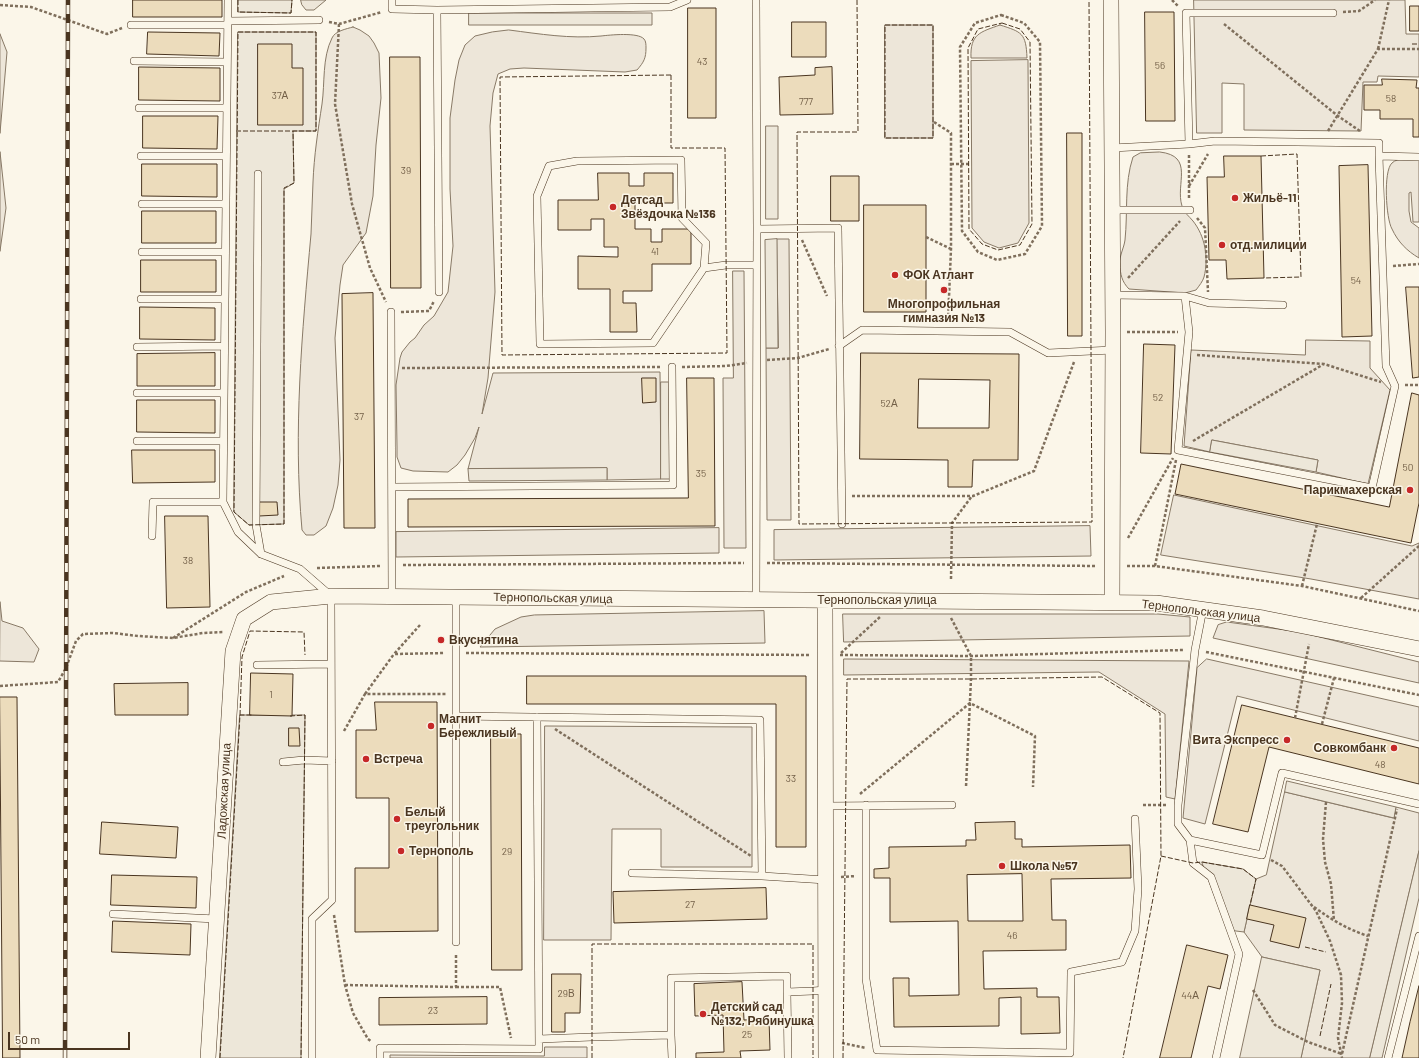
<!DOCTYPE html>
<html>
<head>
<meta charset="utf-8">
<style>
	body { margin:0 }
	#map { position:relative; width:1419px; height:1058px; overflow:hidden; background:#fbf6e9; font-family:Barlow,sans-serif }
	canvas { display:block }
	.scale { position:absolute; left:8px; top:1032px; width:122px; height:18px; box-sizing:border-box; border:2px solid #4a3520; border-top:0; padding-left:5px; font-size:12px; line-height:14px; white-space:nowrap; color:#4a3520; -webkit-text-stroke:3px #fbf6e9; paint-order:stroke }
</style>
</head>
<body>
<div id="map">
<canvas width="1419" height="1058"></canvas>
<div class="scale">50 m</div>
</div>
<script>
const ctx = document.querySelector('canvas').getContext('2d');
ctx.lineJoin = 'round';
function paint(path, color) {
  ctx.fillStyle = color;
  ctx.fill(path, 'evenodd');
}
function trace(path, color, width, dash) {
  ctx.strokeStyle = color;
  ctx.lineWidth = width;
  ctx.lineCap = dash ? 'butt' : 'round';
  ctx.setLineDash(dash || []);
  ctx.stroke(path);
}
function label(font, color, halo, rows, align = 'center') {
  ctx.font = font + ' Barlow,sans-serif';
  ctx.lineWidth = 3;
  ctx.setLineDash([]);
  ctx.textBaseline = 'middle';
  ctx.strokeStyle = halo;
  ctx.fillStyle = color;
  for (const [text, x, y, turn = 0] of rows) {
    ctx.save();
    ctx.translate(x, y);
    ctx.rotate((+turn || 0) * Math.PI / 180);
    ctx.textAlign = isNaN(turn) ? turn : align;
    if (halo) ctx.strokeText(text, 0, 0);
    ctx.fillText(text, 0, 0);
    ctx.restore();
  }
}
const green = new Path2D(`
	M301 0H326L314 10H306L302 5Z
	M1194 0H1405L1406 34H1419V77L1378 76 1377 82H1363L1361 131 1244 130V84L1222 83V133H1197Z
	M885 25H933V138H885Z
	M1000 25C1022 32 1026 33 1027 58H971C970 34 980 32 1000 25Z
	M353 27 360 30 369 36 374 43 379 53 381 98 376 145 373 196 366 233 343 265 340 285 335 338 340 460 338 485 333 508 326 526 314 535H306L302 530C293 431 302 333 311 234 312 217 312 199 313 182 314 156 318 130 322 104 325 83 322 58 332 38 335 31 346 29 353 27Z
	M509 30C540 34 570 39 601 36 610 35 638 32 644 39 646 41 646 45 646 48 646 58 644 62 637 70L625 72 524 68 510 69 498 74 493 93 490 126 495 292 488 378 482 414 493 373 660 372 661 479 607 480V468L468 469 479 427 475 438 465 455 457 465 448 472 413 471 401 468 397 457V447L396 385 400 358 402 352 410 342 415 338 424 325 434 316 448 292 453 246 450 189V118L455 80 459 60 465 45 475 36 492 32Z
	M0 34 7 52 0 133Z
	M1028 60 1029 223 1018 243 999 248 984 242 972 228 971 61Z
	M0 152 6 208 0 251Z
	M1160 152C1195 156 1175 184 1182 206 1184 213 1189 216 1193 221 1205 236 1209 258 1204 277 1203 281 1199 286 1196 290L1185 293 1129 289C1122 282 1120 274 1120 264 1119 256 1124 248 1125 240 1128 212 1124 184 1133 157L1140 153Z
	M1419 159V222H1413L1411 192 1409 193V211L1411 222 1419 228V258C1407 251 1398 242 1392 229 1386 219 1383 171 1392 163 1398 157 1411 159 1419 159Z
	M777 239H789L791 520H767L766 348H778Z
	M733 271H744L746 548H724L723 378H733Z
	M1306 340 1370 341V368L1390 390 1368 484 1316 472 1318 460 1212 440 1210 452 1184 446 1191 350 1305 355Z
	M1174 495 1412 546 1419 543V599L1311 579 1161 555Z
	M1090 526 1091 556 774 560V530Z
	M719 528V553L396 557V532Z
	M0 602 2 621 23 628 39 649 34 662 0 661Z
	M764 611 765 643 480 647 495 629 521 617 534 615Z
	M843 614H1158L1190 617V636L844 642Z
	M1227 622 1300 632 1419 662V683L1213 638 1218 625Z
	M844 659 1189 661 1175 799 1166 797 1165 714 1099 672 844 675Z
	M1207 659 1419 707V741L1237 696 1205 824 1183 818 1197 668Z
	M545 726 752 727V867H661V829H612L611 940H544Z
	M1285 792 1393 818 1396 807 1419 813V851L1370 1058H1301L1320 970 1262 957 1244 932 1256 879 1266 875Z
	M545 1047H587V1058H390V1055L544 1056Z`);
paint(green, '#ede6d9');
trace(green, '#887966', 1);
const parking = new Path2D(`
	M238 0H292L291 13 238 12Z
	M469 13H652V25H469Z
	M238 32H316V131H293L294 183 284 189V524L249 525 234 512Z
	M766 126H778V219H766Z
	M777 239 778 348H766L765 240Z
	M661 382H669L670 479H661Z
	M1212 440 1318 460 1316 472 1210 452Z
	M607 468V480L469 481 468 469Z
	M240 715H305L301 1058H220Z
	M1287 781 1396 807 1394 818 1285 792Z
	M1419 851V898L1382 1058H1370Z
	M1202 862 1243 869 1256 879 1244 932 1228 930Z
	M1262 957 1320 970 1301 1058H1240Z`);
paint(parking, '#ede7d9');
trace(parking, '#887966', 1);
const building = new Path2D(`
	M133 0H222V17H133Z
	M1410 6H1419V31H1410Z
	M688 8H716V118H688Z
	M1145 12H1174L1175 121H1146Z
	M792 22H826V57H792Z
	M148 32 220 33 219 56 147 54Z
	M258 44H292V68H303V125H258Z
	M390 57H420L421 288H391Z
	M139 67 220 68V101L139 100Z
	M832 67 833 114 780 115 779 77 815 75V68Z
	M1382 79 1417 80 1416 88H1419V137H1413V119H1380V110H1364V85H1382Z
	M143 116H218L217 149 143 148Z
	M1067 133H1082V336H1068Z
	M1224 156H1261L1264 278 1227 279 1226 260H1209L1207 177H1224Z
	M142 164H217V197L142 196Z
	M1368 165 1372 336 1342 337 1339 166Z
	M598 173H629V186H644V173H673V203H635V229H651V242H662V229H691V264H652V291H623V303H636L637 332H610V289H578V256L618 257V247H604V219H591V230H558V200H598Z
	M831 176H859V221H831Z
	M864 205H926V312H864Z
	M142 211H216V243H142Z
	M141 260H216V292H141Z
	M1406 287H1419V377L1413 378Z
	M373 293 375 528H344L342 294Z
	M140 307 215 308V340L140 339Z
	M1144 344 1175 345 1171 454 1141 453Z
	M215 353V386H137V354Z
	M861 353 1019 354 1018 460H973L972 487H948V460L860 459ZM919 379 990 380 989 428H918Z
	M642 378H656V402L643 403Z
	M687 378H714L715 526 408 527V499L688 498Z
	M1412 393 1419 395V503L1411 543 1175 494 1181 464 1389 507Z
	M137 400H215V433L137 432Z
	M132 450H215V482L133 483Z
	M259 502H277L278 515 259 516Z
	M165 516H208L210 607 167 608Z
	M251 673 293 674 292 716 250 715Z
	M527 676H806V847H776V704H527Z
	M188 683V715H115L114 684Z
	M0 697H17L20 1058H3Z
	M375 702H437L438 931 355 932V868H389V798H356V730H376Z
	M1242 705 1419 748V784L1269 747 1248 832 1213 824Z
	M289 728H299L300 746H289Z
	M491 734H521L522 970H492Z
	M102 822 178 827 176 858 100 854Z
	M1015 822V839H1022V847L1130 845 1131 878 1051 879 1052 920H1066V950L983 951 984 989 1037 988V997H1059L1060 1033 1021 1034V997L999 998V1026L894 1027 893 978H909V996L959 995 958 921 890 922V878H874V869L889 868V847L966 846V840H976L975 823ZM1022 874 1023 921H968L967 875Z
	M112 875 197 877 196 908 111 905Z
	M766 888 767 919 614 923 613 892Z
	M1250 905 1306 918 1299 948 1270 941 1274 925 1247 919Z
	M113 921 191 924 190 955 112 952Z
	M1187 945 1228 955 1220 989 1208 986 1191 1058H1160Z
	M552 974H581L580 1013H565V1032H552Z
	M742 982 744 1020 769 1019 770 1050 740 1051 741 1058H696V1053L724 1052 723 1015 695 1016 694 984Z
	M1419 986V1058H1402L1410 1022Z
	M487 997V1024L379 1025V998Z`);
paint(building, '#ecdcbc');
trace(building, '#4a3520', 1);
const lane = new Path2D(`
	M228 0 223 502 238 532 261 554 300 569 331 596 332 900 312 919V1058
	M392 0V9L437 10 670 7 687 0
	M756 0 757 229 756 600
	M437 10 439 292
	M228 21 319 20
	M131 25H227
	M134 61 227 62
	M139 108H226
	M1189 144 1186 13H1333
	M1112 148 1189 144 1215 141 1379 143V156L1419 157
	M141 156H226
	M258 174 256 525 261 554
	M142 204H226
	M1112 210H1190
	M757 229 838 228 842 524
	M142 252H225
	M704 268 706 243 682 218 681 160 577 161 549 166 537 196 540 344 653 343 704 268 726 265H757
	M1113 295 1185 296 1209 303 1283 305
	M1185 296 1189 332 1178 450 1372 488 1395 386 1386 366 1379 156
	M141 299H224
	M391 312 392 596
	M839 346 862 330 1010 332 1048 353 1113 350
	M137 347 224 346
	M137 393H223
	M137 441H223
	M393 487 673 485 672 367
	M152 536 153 502H223
	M456 597V942
	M1203 609 1195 650 1178 805V824L1190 840 1193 863 1211 877 1239 954 1216 1058
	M257 665 331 664
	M456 716 760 720 762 876
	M283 762 304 760 332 761
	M866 805V979L877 1050 1070 1053 1071 972 1122 962 1135 931 1138 889 1135 819
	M826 806 952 805
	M1190 840 1262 855 1282 773 1419 804
	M632 873 762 876 826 880
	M113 914 216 919
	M787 992 788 1058
	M671 1035 672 1058
	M539 1039 592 1037 671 1035V978L787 976V992L813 991 826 990
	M380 1058V1048L539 1049 537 717
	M1388 1058 1419 936`);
const street = new Path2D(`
	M1111 0 1113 332 1112 603
	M825 600 826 1058
	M208 1058 233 651 244 619 271 602 331 596 1156 603 1263 618 1419 649`);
trace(lane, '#4a3520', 8);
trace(street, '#4a3520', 16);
trace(new Path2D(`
	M1172 0 1178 6
	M0 5 31 7 107 34 122 28
	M1343 12 1359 11 1375 0
	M1001 15 1024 23 1040 42 1042 226 1025 254 997 260 978 252 962 231 960 47 975 23Z
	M329 22 339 24 382 12
	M339 24 335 104 352 204 370 268 386 302
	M1224 24 1338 116 1360 131
	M1378 49 1389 0
	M934 122 951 133V249L948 321
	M1328 131 1378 49H1419
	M1189 155V200
	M951 164H969
	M1189 186 1208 154
	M1197 218 1205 228 1208 292
	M926 237 951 249
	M802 240 827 296
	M1393 266 1419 264
	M1128 278 1180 221
	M401 312 429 311 434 301
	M1127 332H1178
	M1197 355 1324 364 1381 382
	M767 360 798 358 829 349
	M682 367 726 366 747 363
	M402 368 661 367
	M1405 385H1419
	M1193 441 1324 364
	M852 496H973L1034 471 1074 362
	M1128 538 1173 458
	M767 563 1096 566
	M403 565 744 563
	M1127 566H1155L1302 586 1419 611
	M1155 566 1176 460
	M317 568 380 566
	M951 579 952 523 972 496
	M1302 586 1317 524
	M1361 598 1419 546
	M951 618 971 656V679L966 787
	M420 625 394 654 445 653
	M173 638 246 592 284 576
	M1206 652 1419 695
	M466 653 811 655
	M841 653 881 616
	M840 655 971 656 1183 650
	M0 686 58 682 66 668 76 641 83 634 113 633 138 636 173 638 203 633 223 632
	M365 694 394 654
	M1295 718 1309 644
	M1322 724 1334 678
	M555 729 751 856
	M344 731 365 694H446
	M860 794 970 703 1035 736 1033 787
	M1326 802 1323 839 1325 862 1331 884 1334 921
	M1143 805H1167
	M1271 860 1282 866 1316 911 1330 941 1341 975 1342 1003 1338 1038 1342 1058
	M841 877 856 876
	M1314 907C1332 920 1347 929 1368 936
	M334 915 345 985 353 1013 368 1039 372 1042
	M345 985 456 987V953
	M456 987H500L511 1038
	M1253 990 1275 1025 1308 1042 1342 1054 1397 809
	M842 1043 866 1048`), '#7f6f5c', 2.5, [3, 2]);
trace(lane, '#fbf6e9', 7);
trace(street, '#fbf6e9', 15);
const rail = new Path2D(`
	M65 1058 68 0`);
trace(rail, '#4a3520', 4.5);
trace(rail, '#fbf6e9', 3, [9]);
trace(new Path2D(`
	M238 0V12L291 13 292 0
	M857 0 858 132H797L799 524 1092 522 1089 0
	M1002 23 1020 29 1030 42 1032 224 1020 245 998 250 982 244 969 229 968 48 978 29Z
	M885 25H933V138H885Z
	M238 32H316V131H293L294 183 284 188V524L249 525 234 512Z
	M1412 44H1419
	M671 75V148H725L727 353 502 355 500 77Z
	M236 131H293
	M1261 156 1297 154 1301 277 1264 278
	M240 715 242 657 250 631 304 632 305 655
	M290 716 305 715 301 1058
	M1161 856 1193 863 1202 862 1243 869 1256 879 1250 905
	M1305 947 1326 952
	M1320 1036 1331 984
	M220 1058 240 715H252
	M592 1058V944H813V1058
	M843 1058 847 679H971L1102 677 1160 713 1161 856 1123 1058`), '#4a3520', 1, [5, 2]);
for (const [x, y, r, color] of [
	[1235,198,4,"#c62828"],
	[613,207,4,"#c62828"],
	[1222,245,4,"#c62828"],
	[895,275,4,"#c62828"],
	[944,290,4,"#c62828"],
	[1410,490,4,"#c62828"],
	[441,640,4,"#c62828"],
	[431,726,4,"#c62828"],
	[1287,740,4,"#c62828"],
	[1394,748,4,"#c62828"],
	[366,759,4,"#c62828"],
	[397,819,4,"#c62828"],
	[401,851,4,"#c62828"],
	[1002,866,4,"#c62828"],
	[703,1014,4,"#c62828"]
]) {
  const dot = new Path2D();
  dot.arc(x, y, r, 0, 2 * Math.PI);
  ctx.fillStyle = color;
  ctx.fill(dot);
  trace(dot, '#fbf6e9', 1.5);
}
label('10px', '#725f47', null, [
	["43",702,62],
	["56",1160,66],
	["37А",280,96],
	["58",1391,99],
	["777",806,102],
	["39",406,171],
	["41",655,252],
	["54",1356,281],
	["52",1158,398],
	["52А",889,404],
	["37",359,417],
	["50",1408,468],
	["35",701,474],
	["38",188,561],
	["1",271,695],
	["48",1380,765],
	["33",791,779],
	["29",507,852],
	["27",690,905],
	["46",1012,936],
	["29В",566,994],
	["44А",1190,996],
	["23",433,1011],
	["25",747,1035]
]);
label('bold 12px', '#4a3520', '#fbf6e9', [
	["Жильё-11",1243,198],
	["Детсад",621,200],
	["Звёздочка №136",621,214],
	["отд.милиции",1230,245],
	["ФОК Атлант",903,275],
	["Многопрофильная",944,304,"center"],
	["гимназия №13",944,318,"center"],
	["Парикмахерская",1402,490,"right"],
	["Вкуснятина",449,640],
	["Магнит",439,719],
	["Бережливый",439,733],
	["Вита Экспресс",1279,740,"right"],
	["Совкомбанк",1386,748,"right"],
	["Встреча",374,759],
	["Белый",405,812],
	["треугольник",405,826],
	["Тернополь",409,851],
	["Школа №57",1010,866],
	["Детский сад",711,1007],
	["№132, Рябинушка",711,1021]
], 'left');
label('12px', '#4a3520', '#fbf6e9', [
	["Тернопольская улица",553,598,1],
	["Тернопольская улица",877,600],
	["Тернопольская улица",1201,611,7],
	["Ладожская улица",224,791,-87]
]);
</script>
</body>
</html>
